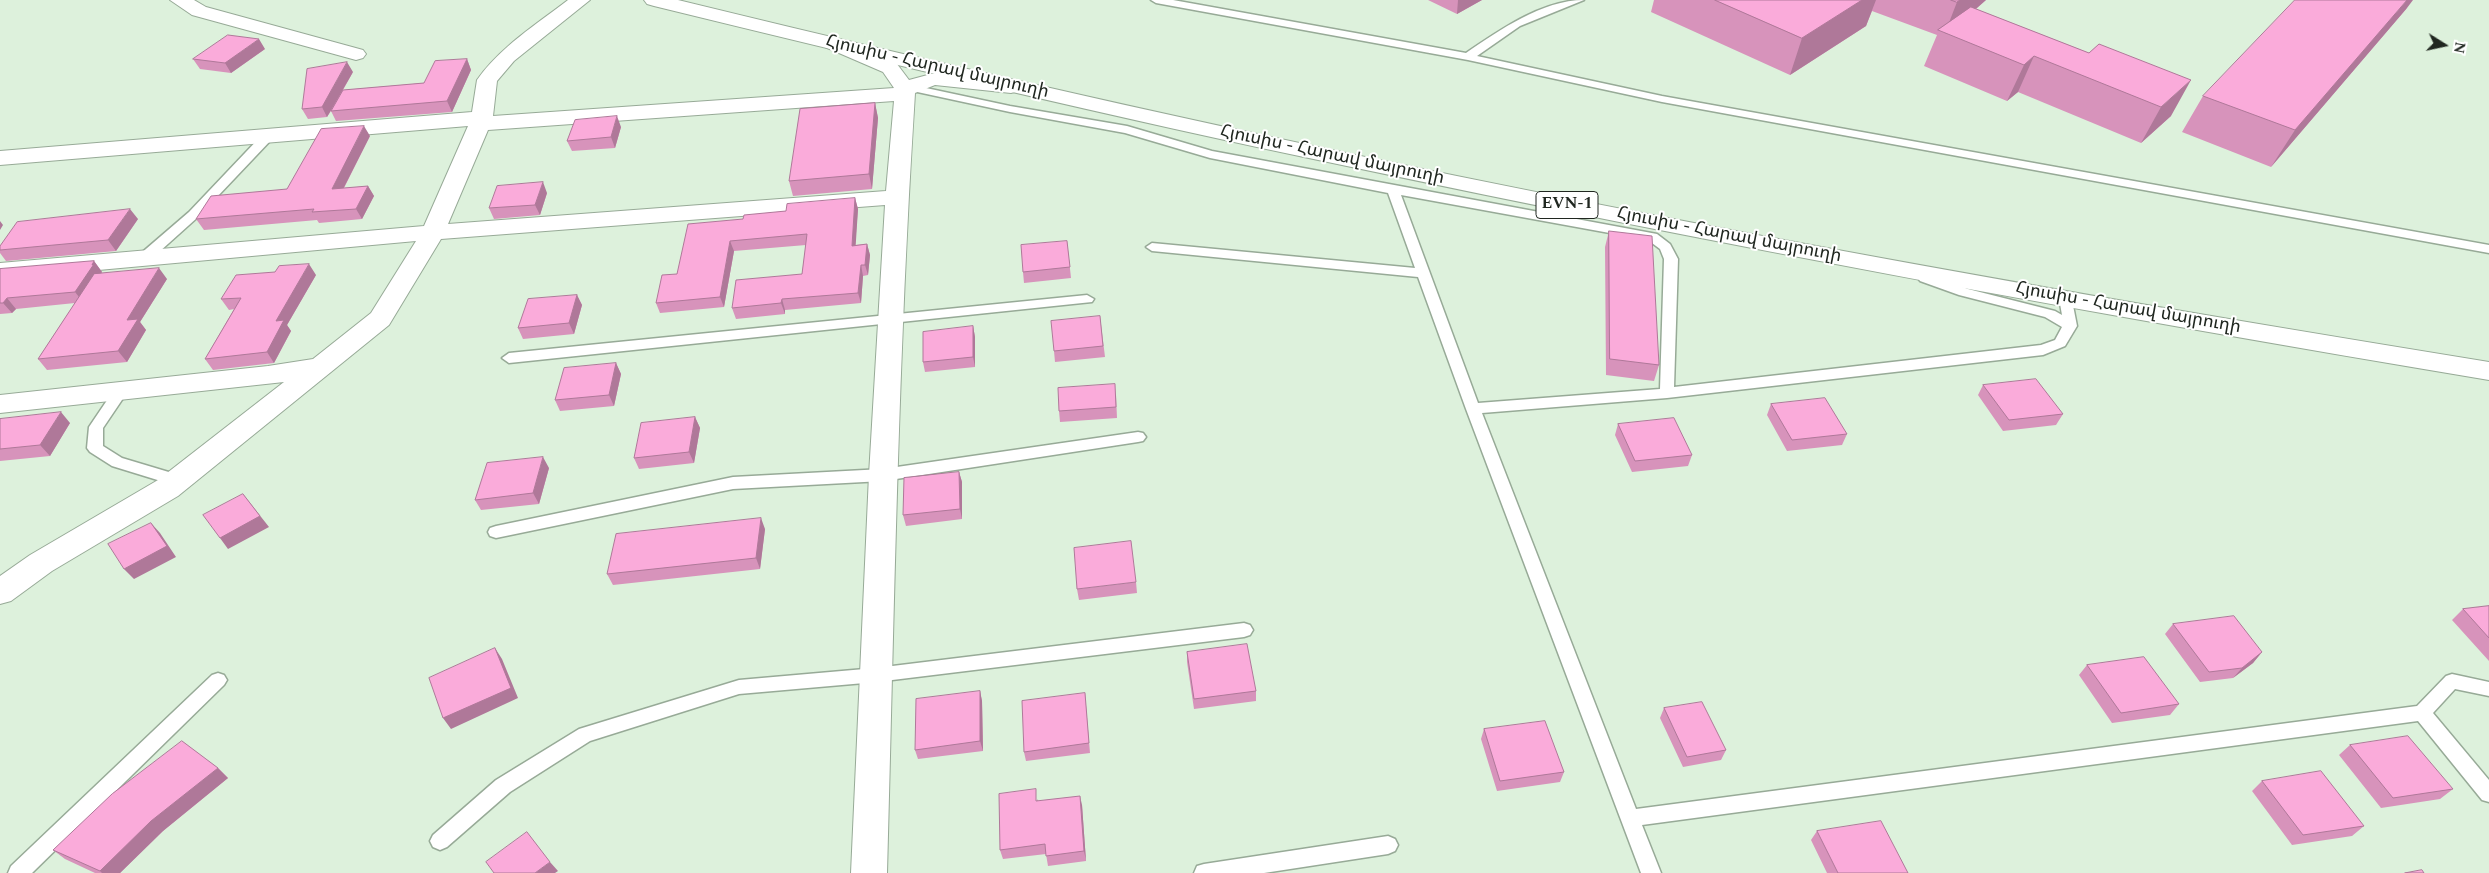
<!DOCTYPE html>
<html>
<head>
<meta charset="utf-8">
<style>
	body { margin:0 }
	#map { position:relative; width:2489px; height:873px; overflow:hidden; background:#ddf1dc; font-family:Spectral,serif }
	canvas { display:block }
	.north { position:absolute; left:2419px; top:20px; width:50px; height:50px; -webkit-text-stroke:4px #fff; paint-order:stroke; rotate:100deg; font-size:14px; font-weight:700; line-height:20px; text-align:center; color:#202720 }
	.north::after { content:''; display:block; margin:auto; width:18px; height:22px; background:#202720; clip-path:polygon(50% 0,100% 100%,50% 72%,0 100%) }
</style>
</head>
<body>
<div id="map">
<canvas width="2489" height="873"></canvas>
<div class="north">N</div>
</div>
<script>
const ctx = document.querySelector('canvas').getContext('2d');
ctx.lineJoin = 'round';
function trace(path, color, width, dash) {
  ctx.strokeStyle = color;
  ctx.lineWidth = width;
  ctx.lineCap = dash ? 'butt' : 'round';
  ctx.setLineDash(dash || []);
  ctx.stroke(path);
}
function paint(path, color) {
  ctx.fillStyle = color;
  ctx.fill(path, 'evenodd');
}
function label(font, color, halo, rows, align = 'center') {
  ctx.font = font + ' Spectral,"Noto Sans Armenian",serif';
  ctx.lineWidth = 4;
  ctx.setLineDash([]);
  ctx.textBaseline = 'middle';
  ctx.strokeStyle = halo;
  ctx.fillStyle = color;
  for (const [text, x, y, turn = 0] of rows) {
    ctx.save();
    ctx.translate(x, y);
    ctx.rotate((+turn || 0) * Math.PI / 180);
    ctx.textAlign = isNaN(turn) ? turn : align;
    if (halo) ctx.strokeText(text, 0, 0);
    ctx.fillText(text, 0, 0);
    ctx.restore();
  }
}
const lane = new Path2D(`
	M1151 0H1173L1466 53C1500 30 1542 0 1584 0L1520 26 1477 56 1662 96 2489 245V253L1662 102 1468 60 1156 3Z
	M912 85 1010 106 1127 126 1212 151 1657 234 1670 244 1678 259 1674 387 2041 345 2055 340 2062 327 2045 317 1959 295 1920 281 1918 278 1925 274 1968 289 2055 311 2062 315 2059 298 2066 294 2071 295 2077 326 2065 346 2043 355 1667 398 1482 413 1636 809 2417 706 2446 676 2452 674 2489 682V696L2455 689 2433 713 2489 780V802L2482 800 2418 721 1642 825 1661 873H1641L1466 409 1418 277 1152 251 1146 247 1152 243 1415 268 1388 193 1210 158 1125 133 1010 112 908 90V86ZM1401 195 1648 240 1660 249 1664 259 1660 389 1478 403Z
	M268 132 274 136 272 139 198 217 149 261H139L137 258 139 255 189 212 264 133Z
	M1087 295 1094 299 1092 302 509 363 502 358 509 353Z
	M121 386 128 391 103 428V446L122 458 182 476 185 480 182 484 177 486 112 466 90 452 87 448 89 427 116 387Z
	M1138 432 1143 433 1146 437 1143 441 1138 442 883 481 733 489 496 538 490 536 488 532 490 528 496 526 733 477 883 469Z
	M1244 623 1250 625 1253 630 1250 635 1244 637 876 682 739 694 590 741 510 792 447 847 440 850 433 847 430 841 433 835 496 780 579 729 739 680 876 668Z
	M218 673 224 675 227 680 224 685 32 873H8L11 866 212 675Z
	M1388 836 1395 839 1398 845 1395 851 1388 854 1264 873H1194L1197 866 1204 864Z`);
const street = new Path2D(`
	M170 0H194L206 7 363 50 366 54 363 58 356 60 192 15Z
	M568 0H590L514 61 497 81 493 116 894 88 883 72 825 47 822 43 825 39 832 37 897 64 909 80 935 73 1011 81 1018 83 1021 87 1018 91 1011 93 935 85 915 93C898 353 894 613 887 873H851L869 475 885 205 441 239 389 325 178 496 52 571 11 601 0 604V576L30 555 158 480 284 382 0 413V395L268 366 313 359 371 313 416 241 0 279V263L424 226 468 126 0 165V151L472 112 477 80C500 47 537 24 568 0ZM894 101 886 191 448 224 488 130Z`);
const highway = new Path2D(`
	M644 0H678C972 72 1268 139 1566 198 1872 259 2180 312 2489 362V380C2105 316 1723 246 1342 165 1111 117 883 62 654 6L647 4Z`);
trace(lane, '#97aa97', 3);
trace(street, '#97aa97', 2);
trace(highway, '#97aa97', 2);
paint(lane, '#fff');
paint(street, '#fff');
paint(highway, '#fff');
paint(new Path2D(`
	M1428 0H1482L1457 14Z
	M1654 0H1986L1976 9 2089 53 2099 44 2171 116 2141 143 2018 92 2007 101 1924 66 1937 35 1872 11 1866 26 1790 75 1651 12Z
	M2407 8 2271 167 2182 132 2203 96Z
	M265 49 231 73 200 69 193 59Z
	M467 59 471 70 452 112 336 121 331 111 327 117 308 119 302 109 353 72 343 90 424 83Z
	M875 103 878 118 872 189 793 196 789 181Z
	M621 127 615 148 572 151 567 141Z
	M370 136 344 188 368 186 374 196 362 219 319 223 317 220 204 230 196 219 287 189Z
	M547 193 540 215 494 219 489 208Z
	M855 198 858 209 855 245 867 244 870 255 868 275 863 276 861 303 785 310V314L736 319 732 308 802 274 806 245 734 251 724 307 660 313 656 303 677 274 743 219Z
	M138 219 116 251 6 261 0 253V250Z
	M1609 231 1659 365 1654 381 1606 375 1605 247Z
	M1067 241 1071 278 1024 283 1023 272Z
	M94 261 102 272 101 273 167 279 140 322 146 330 127 362 47 370 38 359 75 303 16 309 12 313 0 314V269Z
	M316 275 287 325 291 331 274 363 213 370 205 359 234 309 229 310 221 299Z
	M577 295 582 305 574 334 523 339 518 328Z
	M1100 316 1105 357 1055 362 1054 351Z
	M973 326 975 337V367L925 372 923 362Z
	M616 363 621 374 614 406 560 411 555 400Z
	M1983 385 2063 414 2056 425 2003 431 1978 395Z
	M1116 395 1117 418 1060 422 1059 411Z
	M1771 404 1847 434 1842 445 1787 451 1767 415Z
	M695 417 700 428 694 463 639 469 634 458Z
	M0 419 70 423 50 456 0 461Z
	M1618 424 1692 455 1688 466 1632 472 1615 435Z
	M549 468 539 504 481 510 475 500Z
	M959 472 962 482V519L906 526 903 515Z
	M765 529 760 569 613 585 607 574Z
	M1136 582 1137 593 1079 600 1077 589Z
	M2489 606V661L2452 620 2463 609Z
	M2173 624 2262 652 2253 663 2233 678 2200 682 2165 634Z
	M1187 652 1256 691V701L1194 709 1187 662Z
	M2087 665 2179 704 2170 715 2112 723 2079 675Z
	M980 691 982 701 983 751 918 759 915 750Z
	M1085 693 1090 753 1026 761 1024 752Z
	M1664 708 1726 750 1721 760 1683 767 1660 718Z
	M1484 729 1564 772 1560 782 1497 791 1481 739Z
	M2350 745 2453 789 2440 799 2381 808 2339 755Z
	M218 768 228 778 163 831 120 873H95L65 859 53 850Z
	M2262 781 2364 826 2352 836 2292 845 2252 791Z
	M1038 799V801L1082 805 1086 861 1048 866 1046 854 1003 859 1000 850Z
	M1817 831 1908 873H1827L1811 840Z`), '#d793bb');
paint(new Path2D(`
	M1458 0H1482L1457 14Z
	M1862 0H1876L1866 26 1790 75 1802 38Z
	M1960 0H1986L1947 34 1945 33 1957 2Z
	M2407 0H2413L2407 8 2271 167 2295 130Z
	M259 39 265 49 231 73 225 63Z
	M2034 56 2018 92 2007 101 2024 65Z
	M467 59 471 70 452 112 447 101Z
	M347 62 353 72 327 117 322 107Z
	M2191 80 2171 116 2141 143 2161 107Z
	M875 103 878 118 872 189 869 174Z
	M617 116 621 127 615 148 611 137Z
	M364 126 370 136 338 199 332 189Z
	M543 182 547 193 540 215 535 205Z
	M368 186 374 196 362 219 356 209Z
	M855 198 858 209 855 256 852 246Z
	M130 209 138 219 116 251 108 240Z
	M0 221 3 225 0 230Z
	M730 241 734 251 724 307 720 297Z
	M867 244 870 255 868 275 865 265Z
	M94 261 102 272 83 302 75 292Z
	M309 264 316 275 287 325 291 331 274 363 267 352 276 321Z
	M861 265 863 276 861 303 858 293Z
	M159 268 167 279 140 322 146 330 127 362 118 351 127 320Z
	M577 295 582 305 574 334 569 323Z
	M7 298 16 309 12 313 3 303Z
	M782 299 785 310V314L781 303Z
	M973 326 975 337V367L973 357Z
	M616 363 621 374 614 406 609 395Z
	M61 412 70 423 50 456 40 445Z
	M695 417 700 428 694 463 689 452Z
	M543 457 549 468 539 504 533 493Z
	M959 472 962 482V519L960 509Z
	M243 494 269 527 228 549 220 538Z
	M761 518 765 529 760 569 756 558Z
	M151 523 160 533 176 557 134 579 124 569Z
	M495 648 502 659 518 698 451 729 443 718Z
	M2262 652 2253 663 2233 678 2242 668Z
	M980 691 982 701 983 751 980 741Z
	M218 768 228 778 163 831 120 873H102L100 871 151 821Z
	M1080 796 1082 805 1086 861 1084 851Z
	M550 862 558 871 555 873H535Z`), '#af7899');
const building = new Path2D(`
	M1715 0H1862L1802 38Z
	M1951 0H1960L1957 2Z
	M2295 0H2407L2295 130 2203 96Z
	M1971 7 2089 53 2099 44 2191 80 2161 107 2034 56 2024 65 1938 30Z
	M228 35 259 39 225 63 193 59Z
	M467 59 447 101 331 111 343 90 424 83 435 61Z
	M347 62 322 107 302 109 307 69Z
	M875 103 869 174 789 181 800 109Z
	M617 116 611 137 567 141 575 120Z
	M364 126 332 189 368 186 356 209 312 212 314 209 196 219 211 196 287 189 321 129Z
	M543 182 535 205 489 208 497 186Z
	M855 198 852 246 867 244 865 265H861L858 293 782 299 781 303 732 308 736 280 802 274 807 234 730 241 720 297 656 303 662 275 677 274 688 224 743 219 744 215 786 211 787 204Z
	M130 209 108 240 0 250V246L17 222Z
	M1609 231 1652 236 1659 365 1610 359Z
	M1067 241 1070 267 1023 272 1021 245Z
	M94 261 92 265 94 264 75 292 7 298 3 303H0V269Z
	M309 264 276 321 284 320 267 352 205 359 241 298 221 299 236 275 275 272 279 266Z
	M159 268 127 320 138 319 118 351 38 359 94 274Z
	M577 295 569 323 518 328 528 299Z
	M1100 316 1103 346 1054 351 1051 321Z
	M973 326V357L923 362V332Z
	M616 363 609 395 555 400 564 368Z
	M2036 379 2063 414 2009 420 1983 385Z
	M1115 384 1116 407 1059 411 1058 388Z
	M1825 398 1847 434 1792 440 1771 404Z
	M61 412 40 445 0 449V419Z
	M695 417 689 452 634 458 641 423Z
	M1674 418 1692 455 1635 461 1618 424Z
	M543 457 533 493 475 500 487 463Z
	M959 472 960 509 903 515 904 478Z
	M243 494 260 516 220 538 203 515Z
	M761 518 756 558 607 574 616 534Z
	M151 523 167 546 124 569 108 544Z
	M1131 541 1136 582 1077 589 1074 548Z
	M2489 606V638L2463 609Z
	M2234 616 2262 652 2242 668 2209 672 2173 624Z
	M1247 644 1256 691 1194 699 1187 652Z
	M495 648 511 688 443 718 429 678Z
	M2144 657 2179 704 2121 713 2087 665Z
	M980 691V741L915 750 916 699Z
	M1085 693 1089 743 1024 752 1022 701Z
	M1702 702 1726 750 1687 757 1664 708Z
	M1545 721 1564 772 1500 781 1484 729Z
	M2408 736 2453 789 2393 798 2350 745Z
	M182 741 218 768 151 821 100 871 53 850 112 794Z
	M2321 771 2364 826 2303 835 2262 781Z
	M1036 789V801L1080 796 1084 851 1046 856 1045 844 1000 850 999 794Z
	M1881 821 1908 873H1838L1817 831Z
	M527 832 550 862 535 873H494L486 862Z
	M2422 870 2424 873H2405Z`);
paint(building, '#faabda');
trace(building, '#af7899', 1);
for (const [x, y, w] of [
	[1567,205,62]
]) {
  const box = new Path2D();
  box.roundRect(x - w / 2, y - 13.5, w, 27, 4);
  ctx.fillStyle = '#fff';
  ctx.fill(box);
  trace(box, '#202720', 1);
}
label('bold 16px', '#202720', null, [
	["EVN-1",1567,205]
]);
label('18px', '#202720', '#fff', [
	["Հյուսիս - Հարավ մայրուղի",937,68,13],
	["Հյուսիս - Հարավ մայրուղի",1332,156,12],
	["Հյուսիս - Հարավ մայրուղի",1729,236,11],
	["Հյուսիս - Հարավ մայրուղի",2128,309,10]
]);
</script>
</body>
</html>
